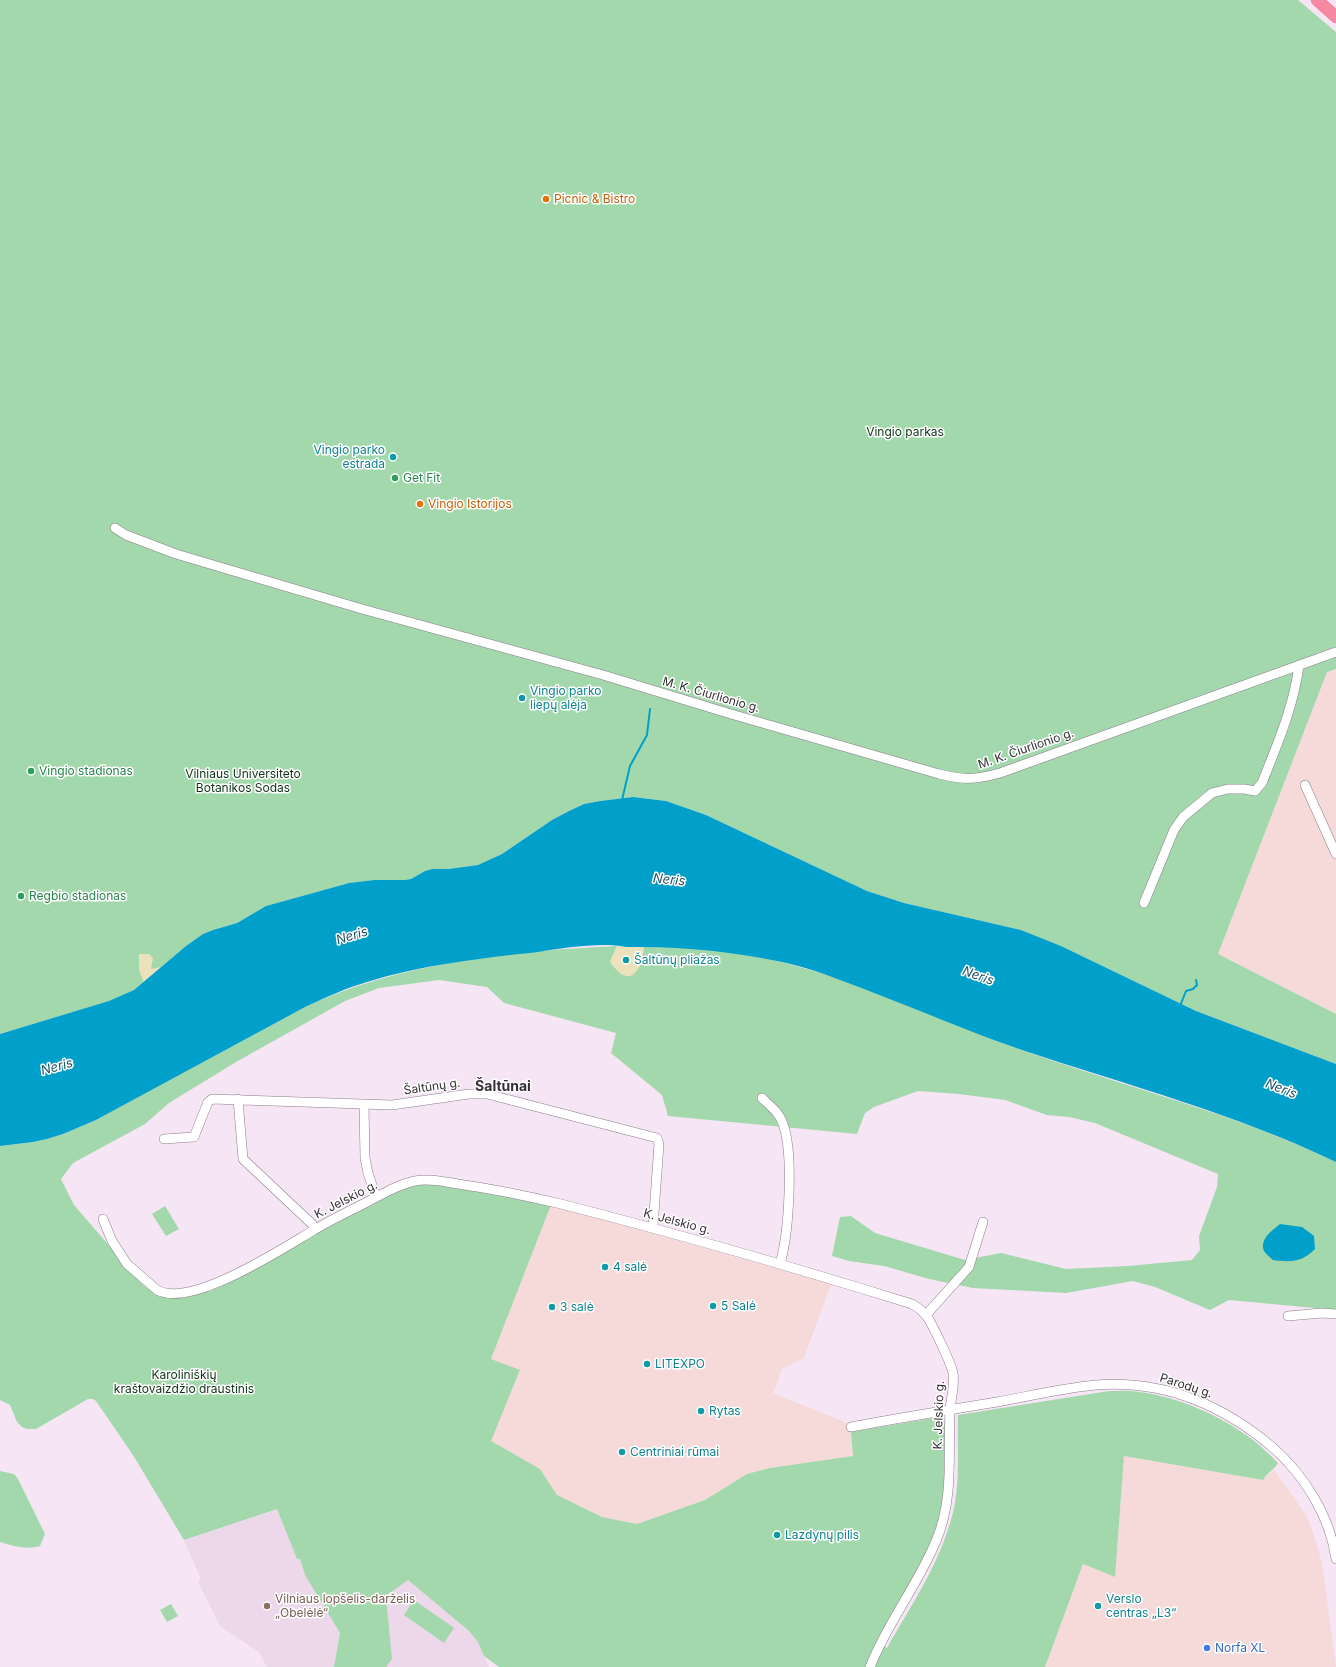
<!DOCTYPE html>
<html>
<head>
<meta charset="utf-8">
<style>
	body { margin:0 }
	canvas { display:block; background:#f5e5f5 }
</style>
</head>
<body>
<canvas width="1336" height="1667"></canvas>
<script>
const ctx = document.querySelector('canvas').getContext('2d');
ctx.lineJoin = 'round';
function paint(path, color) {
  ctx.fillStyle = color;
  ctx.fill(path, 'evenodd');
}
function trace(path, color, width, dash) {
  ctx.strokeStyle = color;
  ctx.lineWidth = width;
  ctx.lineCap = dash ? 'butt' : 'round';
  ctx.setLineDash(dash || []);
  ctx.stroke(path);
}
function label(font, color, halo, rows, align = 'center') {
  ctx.font = font + ' Inter,sans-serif';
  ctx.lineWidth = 3;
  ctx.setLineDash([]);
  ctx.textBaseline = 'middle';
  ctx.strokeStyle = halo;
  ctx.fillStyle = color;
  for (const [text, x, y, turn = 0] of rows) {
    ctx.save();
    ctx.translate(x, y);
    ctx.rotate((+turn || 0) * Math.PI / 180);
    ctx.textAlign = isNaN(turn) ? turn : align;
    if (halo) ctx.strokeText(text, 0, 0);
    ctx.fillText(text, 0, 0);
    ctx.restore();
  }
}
paint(new Path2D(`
	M1336 669V1014L1218 954 1327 672Z
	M551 1205 831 1284 804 1358 782 1369 773 1393 845 1422 851 1432 853 1456 770 1468 747 1474 705 1500 637 1524 602 1517 557 1495 540 1469 490 1441 520 1371 491 1359Z
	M1124 1456 1262 1480 1274 1470 1306 1515 1312 1529 1322 1563 1336 1667H1045L1083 1564 1115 1576Z`), '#f5dad9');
paint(new Path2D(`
	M277 1509 297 1559H300L305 1575 340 1633 334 1667H267L259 1652 220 1626 198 1581 201 1579 184 1540Z
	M408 1580 469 1631 478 1642 489 1667H386L392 1659 386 1596Z`), '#ecd7eb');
paint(new Path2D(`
	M0 0H1298L1336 32V669L1327 672 1218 954 1336 1014V1064L1196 1011 1061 946 1021 930 904 903 867 891 706 815 666 801 633 797 600 801 584 804 569 811 552 820 502 854 478 865 448 869H432L425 871 411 879 404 880H374L349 883 266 906 237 923 213 930 203 934 186 946 134 990 110 1001 0 1034Z
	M617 946 610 962 641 965 644 947C691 947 739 951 785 963 866 984 941 1021 1019 1049 1124 1087 1235 1113 1336 1162V1310L1229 1300 1210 1310 1155 1287 1133 1281 1066 1293 973 1288 929 1279 884 1266 849 1261 832 1256 840 1217 851 1216 875 1233 965 1260 1001 1253 1066 1269 1128 1266 1192 1260 1200 1250 1199 1236 1217 1187 1218 1174 1095 1123 1069 1117 1047 1115 1005 1100 959 1094 918 1091 874 1107 865 1113 857 1134 668 1116 662 1095 611 1053 616 1033 504 1003 487 987 439 980 379 988 345 1001 236 1062 169 1103 145 1124 73 1163 61 1179 74 1205 143 1285 155 1294 189 1295 211 1291 264 1264 328 1226 406 1187 431 1182 551 1205 491 1359 520 1370 491 1441 540 1469 557 1495 602 1517 637 1524 705 1500 747 1474 770 1468 853 1456 851 1432 940 1417 944 1419 945 1424 944 1489 940 1516 935 1534 927 1552 870 1655 865 1667H499L484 1656 478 1642 469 1631 408 1580 386 1596 392 1659 386 1667H334L340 1633 305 1575 300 1559H297L277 1509 184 1540 133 1455 96 1401 93 1399H88L36 1429H27L22 1427 17 1422 10 1405 0 1400V1146L33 1142 47 1139 63 1134 96 1120 307 1006C403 962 513 951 617 946Z
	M165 1206 179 1229 166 1236 152 1214Z
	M1109 1391C1119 1391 1129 1390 1139 1392 1179 1397 1221 1416 1253 1440 1262 1447 1270 1455 1278 1463 1274 1470 1267 1473 1263 1480L1124 1456 1115 1577 1083 1564 1045 1667H874L884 1646 887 1648C913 1602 945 1556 955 1503 960 1474 957 1443 958 1415Z
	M0 1471 14 1474 18 1479 45 1534 40 1546C27 1550 13 1546 0 1542Z
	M414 1600 454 1628 444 1643 404 1615Z
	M171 1604 178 1616 167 1622 160 1610Z`), '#a3d8ac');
paint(new Path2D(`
	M617 946 626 947H644C643 953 643 961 640 966 629 985 619 974 610 962Z
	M139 954H149L153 958 151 969 161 967 144 983 139 970Z`), '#ebe2bc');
paint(new Path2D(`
	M633 797 666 801 706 815 867 891 904 903 1021 930 1061 946 1196 1011 1336 1064V1162C1236 1114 1127 1085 1022 1050 969 1032 917 1009 864 989 838 979 810 968 782 962 730 951 680 946 626 947 601 942 564 948 538 952 482 958 421 965 367 982 346 988 327 997 307 1006L96 1120 63 1134 47 1139 33 1142 0 1146V1034L109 1001 134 990 186 946 203 934 213 930 237 923 266 906 349 883 374 880H404L411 879 425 871 432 869H448L478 865 502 854 552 820 569 811 584 804 600 801Z
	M1280 1224 1302 1227 1314 1236 1315 1249C1301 1263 1291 1262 1273 1260 1271 1258 1266 1254 1264 1251 1259 1239 1273 1230 1280 1224Z`), '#00a0cb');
trace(new Path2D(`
	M622 800 630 766 647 735 650 709
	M1180 1006 1186 991 1193 989 1197 985 1196 980`), '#00a0cb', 2);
const minor = new Path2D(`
	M115 528 126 535 176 554 362 609 603 675 731 714 939 774C964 780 975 780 1000 773L1336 652
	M1305 785 1336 854
	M1144 903 1174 830 1183 817 1212 793 1228 789H1244L1255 791 1262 783C1277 745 1294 706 1299 665
	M762 1098C770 1106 780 1113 783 1124 794 1154 789 1233 780 1264
	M238 1099 243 1159 312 1224 315 1229
	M364 1105 365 1158 368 1173 376 1197
	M164 1139 194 1137 208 1102 212 1099 392 1105 469 1094H487L657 1138 659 1144 653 1227
	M103 1219 112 1241 127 1264 157 1290C191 1309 283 1248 314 1230 332 1219 352 1210 371 1200 384 1193 399 1184 415 1181 429 1178 444 1182 458 1184 493 1189 527 1196 561 1204 679 1234 796 1268 912 1304 919 1308 924 1312 928 1318 934 1328 951 1363 953 1373 955 1385 951 1398 950 1410 948 1454 954 1499 936 1541 918 1585 887 1623 870 1667
	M926 1315 969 1267 983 1222
	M1288 1316 1322 1313 1336 1314
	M851 1427C899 1418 948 1410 997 1402 1030 1396 1063 1388 1096 1385 1162 1380 1221 1404 1271 1446 1304 1474 1330 1516 1336 1559`);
const highway = new Path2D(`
	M1317 0 1336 17`);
trace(minor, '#8b7c8a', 10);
trace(highway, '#fff', 14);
trace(minor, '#fff', 9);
trace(highway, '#f688a2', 13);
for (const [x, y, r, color] of [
	[546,199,4,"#e8710a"],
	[393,457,4,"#0f9aa8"],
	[395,478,4,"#2e9e5b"],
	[420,504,4,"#e8710a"],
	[522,698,4,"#0f9aa8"],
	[31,771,4,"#2e9e5b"],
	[21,896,4,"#2e9e5b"],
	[626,960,4,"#0f9aa8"],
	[605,1267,4,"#0f9aa8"],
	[713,1306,4,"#0f9aa8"],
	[552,1307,4,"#0f9aa8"],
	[647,1364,4,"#0f9aa8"],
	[701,1411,4,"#0f9aa8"],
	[622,1452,4,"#0f9aa8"],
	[777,1535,4,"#0f9aa8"],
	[267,1606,4,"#8d6e63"],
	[1098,1606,4,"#0f9aa8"],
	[1207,1648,4,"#3f7fe0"]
]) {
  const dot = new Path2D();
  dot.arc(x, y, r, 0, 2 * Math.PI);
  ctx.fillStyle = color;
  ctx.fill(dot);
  trace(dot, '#fff', 1.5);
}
label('12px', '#c56008', '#fff', [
	["Picnic & Bistro",554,199],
	["Vingio Istorijos",428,504]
], 'left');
label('12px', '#0e3218', '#fff', [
	["Vingio parkas",905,432],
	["Vilniaus Universiteto",243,774],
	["Botanikos Sodas",243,788],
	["Karoliniškių",184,1375],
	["kraštovaizdžio draustinis",184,1389]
]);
label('12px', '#0d838f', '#fff', [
	["Vingio parko",385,450,"right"],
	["estrada",385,464,"right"],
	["Vingio parko",530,691],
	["liepų alėja",530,705],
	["Šaltūnų pliažas",634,960],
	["4 salė",613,1267],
	["5 Salė",721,1306],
	["3 salė",560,1307],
	["LITEXPO",655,1364],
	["Rytas",709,1411],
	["Centriniai rūmai",630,1452],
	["Lazdynų pilis",785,1535],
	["Verslo",1106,1599],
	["centras „L3“",1106,1613]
], 'left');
label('12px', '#27864d', '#fff', [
	["Get Fit",403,478],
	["Vingio stadionas",39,771],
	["Regbio stadionas",29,896]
], 'left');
label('12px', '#342e34', '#fff', [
	["M. K. Čiurlionio g.",711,695,16],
	["M. K. Čiurlionio g.",1026,749,-19],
	["Šaltūnų g.",432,1087,-8],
	["K. Jelskio g.",346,1200,-27],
	["K. Jelskio g.",677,1222,15],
	["Parodų g.",1186,1386,18],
	["K. Jelskio g.",939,1415,-88]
]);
label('12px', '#785e54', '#fff', [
	["Vilniaus lopšelis-darželis",275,1599],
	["„Obelėlė“",275,1613]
], 'left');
label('12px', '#366cbe', '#fff', [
	["Norfa XL",1215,1648]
], 'left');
label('italic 13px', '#1e5264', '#fff', [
	["Neris",669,880,6],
	["Neris",352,936,-17],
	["Neris",978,976,20],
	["Neris",57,1067,-15],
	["Neris",1281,1089,21]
]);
label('bold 14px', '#342e34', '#fff', [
	["Šaltūnai",503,1087]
]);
</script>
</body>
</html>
